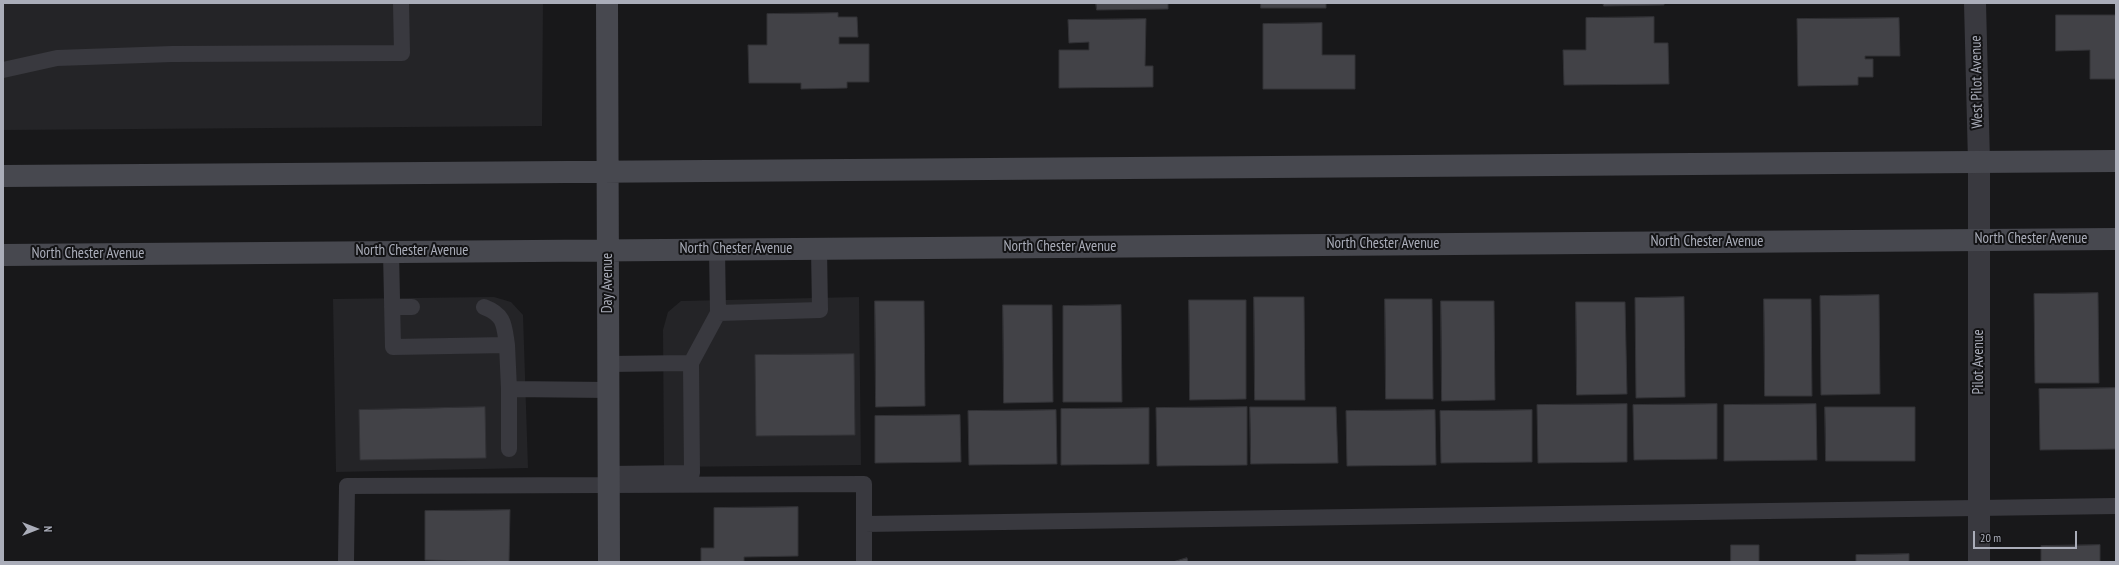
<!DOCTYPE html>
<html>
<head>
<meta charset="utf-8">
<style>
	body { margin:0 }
	#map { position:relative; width:2119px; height:565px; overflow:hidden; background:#18181a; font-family:"PT Sans Narrow",sans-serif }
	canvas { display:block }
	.frame { position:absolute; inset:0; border:4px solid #aaadb9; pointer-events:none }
	.north { position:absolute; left:16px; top:509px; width:40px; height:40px; -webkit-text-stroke:3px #131315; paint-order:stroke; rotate:90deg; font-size:11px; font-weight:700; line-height:16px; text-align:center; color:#aaadb9 }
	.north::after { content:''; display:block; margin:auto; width:14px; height:18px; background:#aaadb9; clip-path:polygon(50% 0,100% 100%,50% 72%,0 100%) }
	.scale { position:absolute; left:1973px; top:531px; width:104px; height:18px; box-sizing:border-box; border:2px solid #aaadb9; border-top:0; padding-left:5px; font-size:12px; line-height:14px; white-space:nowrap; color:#aaadb9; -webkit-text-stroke:3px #131315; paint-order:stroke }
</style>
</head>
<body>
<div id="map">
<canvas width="2119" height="565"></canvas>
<div class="frame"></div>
<div class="north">N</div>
<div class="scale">20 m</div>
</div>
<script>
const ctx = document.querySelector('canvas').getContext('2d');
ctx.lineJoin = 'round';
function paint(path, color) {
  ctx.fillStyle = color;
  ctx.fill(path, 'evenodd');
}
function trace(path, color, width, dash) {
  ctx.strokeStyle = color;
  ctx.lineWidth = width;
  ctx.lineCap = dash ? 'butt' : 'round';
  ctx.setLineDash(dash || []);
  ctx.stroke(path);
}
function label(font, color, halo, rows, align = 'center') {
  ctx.font = font + ' "PT Sans Narrow",sans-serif';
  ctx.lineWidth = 4;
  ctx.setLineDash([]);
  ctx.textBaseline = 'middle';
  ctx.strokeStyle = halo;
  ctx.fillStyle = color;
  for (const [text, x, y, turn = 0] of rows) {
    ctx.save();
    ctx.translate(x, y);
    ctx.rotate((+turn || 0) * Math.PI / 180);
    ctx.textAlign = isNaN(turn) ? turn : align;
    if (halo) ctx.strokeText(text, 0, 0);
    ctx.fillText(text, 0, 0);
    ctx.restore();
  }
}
paint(new Path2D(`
	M3 3H543L542 126 3 130Z
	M494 297 511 302 523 315 528 468 336 472 333 299Z
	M859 297 861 465 664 467 663 330 668 312 681 301Z`), '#242427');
const building = new Path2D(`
	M1096 3H1168V9L1097 10Z
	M1261 3H1326V8H1261Z
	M1603 3H1664V5L1604 6Z
	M838 13V17H857L858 37H839V44H869V82H847V88L801 89V83H749L748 45H767V14Z
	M2056 15H2116V79H2090V50L2056 51Z
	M1654 17V43H1668L1669 84 1564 85 1563 50H1586V18Z
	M1899 18 1900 56H1865V59H1873V77H1858V85L1798 86 1797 19Z
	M1146 19 1145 66H1153V87L1059 88V50H1089V42L1069 43 1068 20Z
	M1322 23V55H1355V89H1263V24Z
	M2098 293 2099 383H2035L2034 294Z
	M1879 295 1880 394 1821 395 1820 296Z
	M1254 297H1304L1305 400H1255Z
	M1684 297 1685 397 1636 398 1635 298Z
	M1385 299H1432L1433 399H1386Z
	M1764 299H1811L1812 396H1765Z
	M1189 300H1246V399L1190 400Z
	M875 301H924L925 406 876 407Z
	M1441 301H1494L1495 400 1442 401Z
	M1576 302H1625L1627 394 1577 395Z
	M1003 305H1052L1053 402 1004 403Z
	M1121 305 1122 402H1063V306Z
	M854 354 855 435 756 436 755 355Z
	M2116 388V449L2040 450 2039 389Z
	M1627 404V462L1538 463 1537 405Z
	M1717 404V459L1634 460 1633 405Z
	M1816 404 1817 460 1724 461V405Z
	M485 407 486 458 360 460 359 410Z
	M1247 407V465L1157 466 1156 408Z
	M1250 407H1336L1338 463 1251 464Z
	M1825 407H1915V461H1826Z
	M1149 408V464L1061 465V409Z
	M1056 410 1057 464 969 465 968 411Z
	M1435 410 1436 465 1347 466 1346 411Z
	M1532 410V462L1441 463 1440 411Z
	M960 415 961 462 875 463V416Z
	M798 507V556L744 557V562H701V548H714V508Z
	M510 510 509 562 425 560V511Z
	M1731 545H1759V562H1814H1731Z
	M2100 545V562H2041V546Z
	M1909 554V562H1856V555Z
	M1187 558 1188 562H1173Z`);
paint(building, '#424247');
trace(building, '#323236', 1);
trace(new Path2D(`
	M3 70 57 58 172 54 402 53 401 3
	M717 249 718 313 820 310 819 249
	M391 252 393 347 507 345 509 389 609 390
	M392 307H412
	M484 307C505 315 504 325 507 345
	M691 363 718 313
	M608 364 691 363 692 473 608 474
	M509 389V449
	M864 524 2116 506
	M346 562 347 486 864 484V562`), '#39393f', 16);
trace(new Path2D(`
	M1975 3 1979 162V562`), '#39393f', 22);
trace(new Path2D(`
	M607 3 609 562
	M3 176 2116 161
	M3 255 2116 239`), '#47484f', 22);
label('15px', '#aaadb9', '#131315', [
	["West Pilot Avenue",1977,82,-91],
	["North Chester Avenue",2031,239],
	["North Chester Avenue",1707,242],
	["North Chester Avenue",1383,244],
	["North Chester Avenue",1060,247],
	["North Chester Avenue",736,249],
	["North Chester Avenue",412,251],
	["North Chester Avenue",88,254],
	["Day Avenue",608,283,-90],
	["Pilot Avenue",1979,362,-90]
]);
</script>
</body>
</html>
